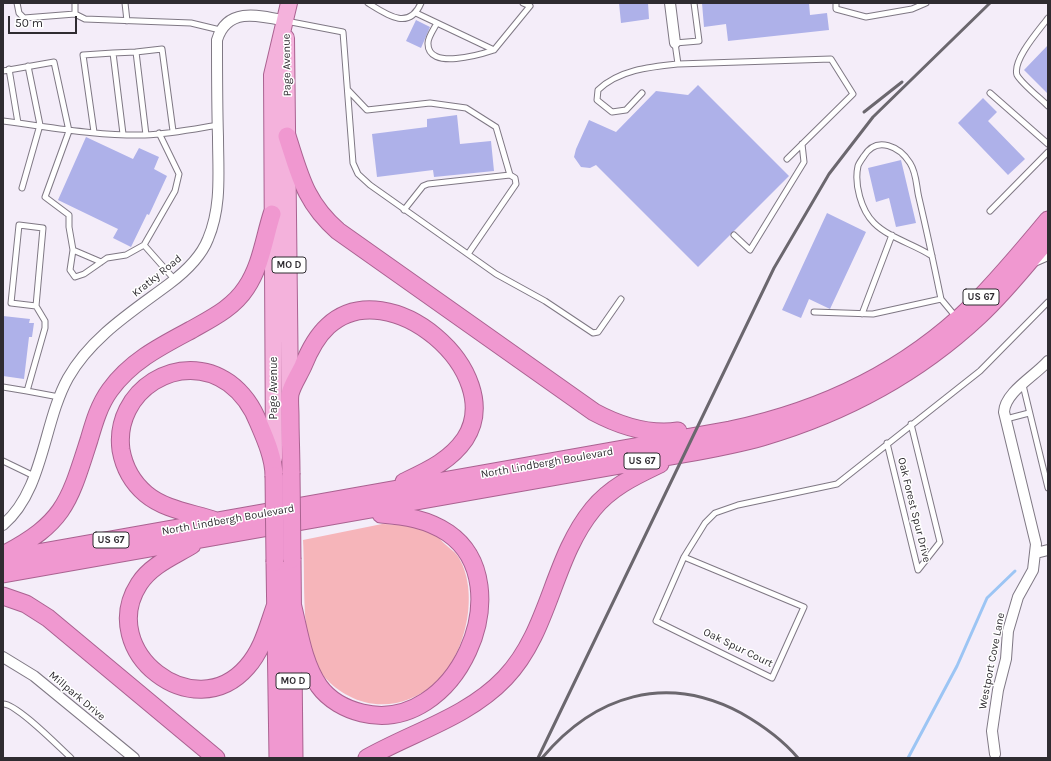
<!DOCTYPE html>
<html>
<head>
<meta charset="utf-8">
<style>
	body { margin:0 }
	#map { position:relative; width:1051px; height:761px; overflow:hidden; background:#f4edf9; font-family:Karla,sans-serif }
	canvas { display:block }
	.frame { position:absolute; inset:0; border:4px solid #2f2c31; pointer-events:none }
	.scale { position:absolute; left:8px; top:16px; width:69px; height:18px; box-sizing:border-box; border:2px solid #2f2c31; border-top:0; padding-left:5px; font-size:12px; line-height:14px; white-space:nowrap; color:#2f2c31; -webkit-text-stroke:3px #fff; paint-order:stroke }
</style>
</head>
<body>
<div id="map">
<canvas width="1051" height="761"></canvas>
<div class="frame"></div>
<div class="scale">50 m</div>
</div>
<script>
const ctx = document.querySelector('canvas').getContext('2d');
ctx.lineJoin = 'round';
function paint(path, color) {
  ctx.fillStyle = color;
  ctx.fill(path, 'evenodd');
}
function trace(path, color, width, dash) {
  ctx.strokeStyle = color;
  ctx.lineWidth = width;
  ctx.lineCap = dash ? 'butt' : 'round';
  ctx.setLineDash(dash || []);
  ctx.stroke(path);
}
function label(font, color, halo, rows, align = 'center') {
  ctx.font = font + ' Karla,sans-serif';
  ctx.lineWidth = 3;
  ctx.setLineDash([]);
  ctx.textBaseline = 'middle';
  ctx.strokeStyle = halo;
  ctx.fillStyle = color;
  for (const [text, x, y, turn = 0] of rows) {
    ctx.save();
    ctx.translate(x, y);
    ctx.rotate((+turn || 0) * Math.PI / 180);
    ctx.textAlign = isNaN(turn) ? turn : align;
    if (halo) ctx.strokeText(text, 0, 0);
    ctx.fillText(text, 0, 0);
    ctx.restore();
  }
}
paint(new Path2D(`
	M382 524C400 525 419 525 435 534 439 537 442 542 446 545 449 548 454 551 457 555 481 590 466 656 435 683 411 705 377 711 349 696 331 687 314 669 310 649 302 618 305 573 303 540Z`), '#f6b5ba');
trace(new Path2D(`
	M908 758 957 666 987 598 1015 571`), '#9cc5f4', 3);
paint(new Path2D(`
	M619 3H648L649 19 621 23Z
	M702 3H809L810 15 827 13 829 30 728 41 726 24 704 27Z
	M416 20 430 27 421 48 406 41Z
	M1048 45V94L1024 70Z
	M698 85 789 176 698 267 596 165 590 168 581 167 574 157 576 149 589 120 616 132 656 91 688 95Z
	M983 98 997 112 988 121 1025 159 1008 175 958 123Z
	M457 115 460 144 491 141 494 171 434 177 433 170 377 177 372 134 427 127V119Z
	M86 137 133 159 139 148 159 157 154 169 167 176 149 215 147 214 131 247 113 238 118 229 58 200Z
	M901 160 916 223 896 227 889 198 876 202 868 168Z
	M827 213 866 232 830 309 809 299 801 318 782 310Z
	M3 316 30 319 29 323H34L32 337H29L24 379 3 376Z`), '#aeb1e9');
const service = new Path2D(`
	M17 3 19 13 24 18 75 14 85 19 191 23 220 30
	M75 3V14
	M125 3 127 21
	M368 3C387 15 409 31 421 3
	M694 3 699 41 675 43 678 64 831 59 853 94 787 159
	M836 3V9L866 17 912 9 926 3
	M416 13 494 50 530 6 523 3
	M1048 18C1040 29 1012 60 1017 75 1021 83 1041 99 1048 106
	M286 21 343 32 353 163 358 174 370 185 496 274 545 301 593 333 598 332 621 299
	M437 23C434 29 428 37 428 43 427 71 482 54 494 50
	M113 53 136 52
	M9 69 18 123
	M3 71 54 62 69 131 45 197 69 215V227L73 250 70 270 75 277 84 274 107 258 126 255 144 245 175 191 179 174 159 133
	M348 90 367 110 430 103 466 108 496 127 510 175
	M642 93 626 110 612 112 597 100 598 90C619 70 649 67 678 64
	M990 93 1048 144
	M3 121C50 127 97 136 145 135 169 134 194 129 218 125
	M94 132 83 55 113 53 123 134
	M146 135 136 52 162 49 173 131
	M22 188 40 125 28 66
	M404 210 423 186 428 184 510 175 515 178 516 184 468 254
	M990 211 1048 152
	M734 235 750 250 804 162 802 144
	M144 245 175 280
	M73 250 101 262
	M932 256C914 244 889 238 874 223 861 210 854 184 858 166 859 163 862 159 864 156 877 135 900 147 910 163 917 174 916 186 919 198 927 232 934 265 941 299
	M36 306 43 228 19 225 11 303 36 306 45 321V328L27 391 59 397
	M814 312 873 314 941 299 956 317
	M862 314 892 235
	M1023 385 1048 488
	M3 387 27 391
	M1006 419 1029 413
	M887 443 918 570 940 542 911 424
	M3 461 34 476
	M684 557 804 607 772 678 656 621 684 557 705 523 715 513 738 505 837 484 980 371 1048 302
	M3 704C16 703 60 748 71 758`);
const minor = new Path2D(`
	M670 3 675 43
	M1032 262 1048 255
	M3 525C44 490 43 423 68 378 91 337 133 311 169 284 185 272 201 257 208 239 222 206 218 171 218 137 217 105 217 73 217 40 227 7 258 15 286 21
	M1036 553 1048 550
	M3 657 34 676 134 758
	M995 754 992 731 998 690 1006 659 1008 631 1018 597 1033 570 1036 544 1004 412C1005 392 1035 376 1048 361`);
const primary = new Path2D(`
	M286 38 290 394
	M274 458 272 75 289 3`);
const trunk = new Path2D(`
	M287 136C300 176 305 202 338 231L594 412C620 426 649 435 678 431
	M291 473C291 454 290 435 290 415 290 409 289 400 290 394 292 385 299 375 303 366 309 351 316 337 328 326 389 270 508 373 465 439 450 461 427 471 404 482
	M216 521C193 513 165 510 146 494 133 483 124 467 121 450 113 391 180 348 229 383 244 394 253 408 259 424 266 440 274 459 274 476
	M192 545C174 556 151 565 139 584 96 651 194 728 247 667 263 649 268 626 276 604
	M5 554C65 522 69 502 89 440 94 423 99 405 110 390 131 361 161 346 191 330 212 318 233 308 246 288 261 266 264 239 272 214
	M3 559 730 430C821 411 905 371 972 306 999 279 1024 249 1048 220
	M292 559 294 758
	M275 562 278 758
	M3 574 677 455C705 450 734 445 762 437 844 413 917 374 979 316 1005 292 1026 265 1048 239
	M3 596 26 604 48 618 216 758
	M292 603C299 631 303 663 319 686 329 700 346 709 362 713 456 736 522 584 448 533 427 519 405 516 381 514
	M367 758C413 732 468 717 505 678 550 631 552 559 593 509 611 487 635 476 660 464`);
trace(service, '#7f7884', 7);
trace(minor, '#7f7884', 12);
trace(primary, '#aa6291', 18);
trace(trunk, '#aa6291', 19);
trace(service, '#fff', 5);
trace(minor, '#fff', 10);
trace(primary, '#f4b2dc', 16);
trace(trunk, '#f098d0', 17);
trace(new Path2D(`
	M864 112 902 82
	M538 758 774 268 829 174 873 117 990 3
	M542 758C595 695 666 673 741 713 762 725 782 739 798 758`), '#6b676e', 3);
const trunkBridge = new Path2D(`
	M291 473 292 559
	M274 476 275 562`);
trace(trunkBridge, '#aa6291', 19, []);
trace(trunkBridge, '#f098d0', 17);
for (const [x, y, w] of [
	[289,265,34],
	[981,297,36],
	[642,461,36],
	[111,540,36],
	[293,681,34]
]) {
  const box = new Path2D();
  box.roundRect(x - w / 2, y - 8, w, 16, 3);
  ctx.fillStyle = '#fff';
  ctx.fill(box);
  trace(box, '#2f2c31', 1);
}
label('bold 10px', '#2f2c31', null, [
	["MO D",289,265],
	["US 67",981,297],
	["US 67",642,461],
	["US 67",111,540],
	["MO D",293,681]
]);
label('11px', '#2f2c31', '#fff', [
	["Page Avenue",287,65,-91],
	["Kratky Road",157,276,-39],
	["Page Avenue",274,388,-90],
	["North Lindbergh Boulevard",547,463,-10],
	["Oak Forest Spur Drive",914,510,76],
	["North Lindbergh Boulevard",228,520,-10],
	["Oak Spur Court",738,648,26],
	["Westport Cove Lane",992,661,-79],
	["Millpark Drive",77,696,40]
]);
</script>
</body>
</html>
